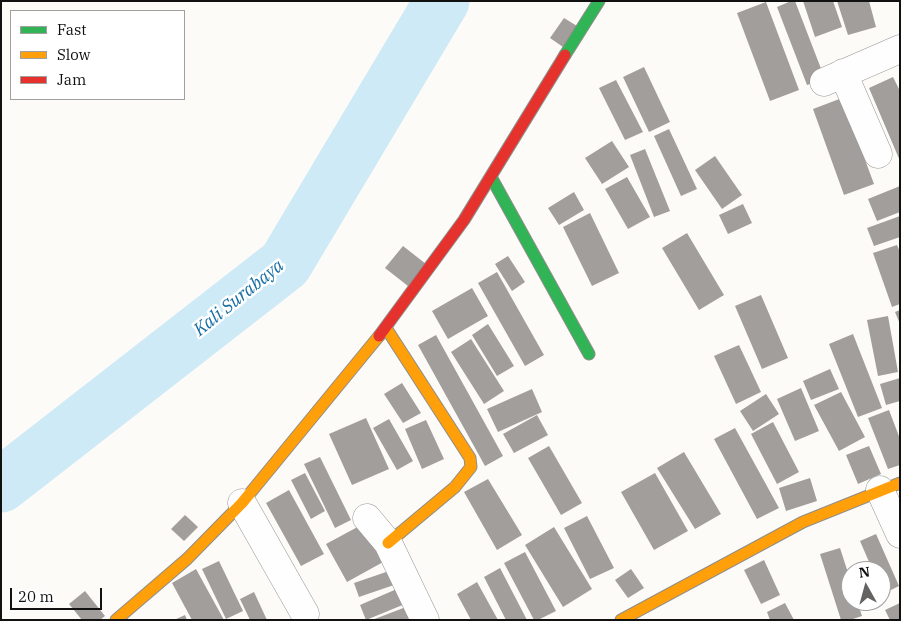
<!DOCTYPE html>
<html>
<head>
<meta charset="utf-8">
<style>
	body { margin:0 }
	#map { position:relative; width:901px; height:621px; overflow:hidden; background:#fdfbf7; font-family:"IBM Plex Serif",serif }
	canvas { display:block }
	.frame { position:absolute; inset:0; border:2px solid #111; pointer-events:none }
	.legend { position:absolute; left:10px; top:10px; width:175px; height:90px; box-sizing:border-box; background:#fff; border:1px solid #a0a0a0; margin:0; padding:6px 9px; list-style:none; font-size:15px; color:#111 }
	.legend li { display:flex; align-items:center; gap:10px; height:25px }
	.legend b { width:25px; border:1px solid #a0a0a0 }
	.north { position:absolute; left:841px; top:561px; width:50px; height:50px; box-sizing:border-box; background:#fff; border:1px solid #a0a0a0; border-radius:50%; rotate:353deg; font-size:14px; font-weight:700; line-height:20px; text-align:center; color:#111 }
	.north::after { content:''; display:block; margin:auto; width:18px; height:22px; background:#646362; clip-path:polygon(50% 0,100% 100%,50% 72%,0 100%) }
	.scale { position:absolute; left:10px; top:588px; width:92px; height:22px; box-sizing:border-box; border:2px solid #111; border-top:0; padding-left:6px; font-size:15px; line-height:18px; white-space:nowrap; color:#111; -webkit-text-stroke:4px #fff; paint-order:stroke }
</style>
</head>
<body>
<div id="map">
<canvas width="901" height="621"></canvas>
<div class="frame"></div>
<ul class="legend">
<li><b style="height:6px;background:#30b455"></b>Fast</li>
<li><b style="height:6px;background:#ff9f0a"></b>Slow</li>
<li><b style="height:6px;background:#e5322d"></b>Jam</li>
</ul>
<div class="north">N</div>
<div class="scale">20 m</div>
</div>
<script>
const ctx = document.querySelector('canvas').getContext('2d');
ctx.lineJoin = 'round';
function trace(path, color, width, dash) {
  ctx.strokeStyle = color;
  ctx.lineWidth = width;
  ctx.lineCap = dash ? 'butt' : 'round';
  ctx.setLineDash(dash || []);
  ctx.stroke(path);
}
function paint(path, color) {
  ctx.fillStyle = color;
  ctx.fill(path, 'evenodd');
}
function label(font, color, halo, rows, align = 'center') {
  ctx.font = font + ' "IBM Plex Serif",serif';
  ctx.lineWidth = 5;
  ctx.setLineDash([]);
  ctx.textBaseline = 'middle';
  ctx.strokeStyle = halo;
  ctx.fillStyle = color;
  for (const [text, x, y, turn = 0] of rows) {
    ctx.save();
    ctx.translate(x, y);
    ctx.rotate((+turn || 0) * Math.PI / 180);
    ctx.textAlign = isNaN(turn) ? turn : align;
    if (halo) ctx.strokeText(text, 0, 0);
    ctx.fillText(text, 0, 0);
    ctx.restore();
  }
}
trace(new Path2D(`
	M1 485 285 264 442 1`), '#ceeaf6', 55);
paint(new Path2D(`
	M791 1H795L825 79 807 85 777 7Z
	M803 1H833L842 27 815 37Z
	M837 1H869L876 27 848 35Z
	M766 2 799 90 770 101 737 13Z
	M564 18 577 26 563 47 550 38Z
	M644 67 670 122 649 132 623 77Z
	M893 77 900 91V161L869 88Z
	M616 80 643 132 625 140 599 88Z
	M842 98 874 184 844 195 813 109Z
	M669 129 697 189 681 196 654 136Z
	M612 141 629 167 602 184 585 158Z
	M645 149 670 211 654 217 630 155Z
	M715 156 742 195 722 209 695 170Z
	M627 177 650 217 628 229 605 189Z
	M900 186V212L877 221 868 199Z
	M574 192 584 210 559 225 548 208Z
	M743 204 752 223 728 234 719 215Z
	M590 213 619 273 592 286 563 227Z
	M900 216V237L874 246 867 228Z
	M687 233 724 295 699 310 662 248Z
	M897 245 900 252V304L892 307 873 253Z
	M403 246 426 264 408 286 385 268Z
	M508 256 525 282 512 291 495 264Z
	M497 272 544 355 525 366 478 283Z
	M472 288 488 316 448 339 432 311Z
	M761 295 788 358 762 369 735 306Z
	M900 310V324L895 312Z
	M888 316 898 372 878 376 867 320Z
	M488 324 514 366 497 376 472 335Z
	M853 334 882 408 858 417 829 344Z
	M436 335 503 456 485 466 418 345Z
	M471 339 504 391 484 404 451 352Z
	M739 345 761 392 736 404 714 356Z
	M830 369 839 389 811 400 803 381Z
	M900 378V401L886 405 880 384Z
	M402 383 421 413 403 423 384 394Z
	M801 388 819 431 795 441 777 399Z
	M532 389 542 412 498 432 487 409Z
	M841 392 865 437 839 451 814 405Z
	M766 394 779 414 753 431 740 411Z
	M889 410 900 439V465L888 469 868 418Z
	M537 415 548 435 514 453 503 434Z
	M366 418 389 469 352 485 329 434Z
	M389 419 413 461 397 470 373 428Z
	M426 420 444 459 422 469 405 429Z
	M773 422 799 472 777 484 751 434Z
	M735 428 779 508 757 519 714 439Z
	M549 446 582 503 561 515 528 458Z
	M869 446 881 474 858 484 846 455Z
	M684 452 721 514 695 529 657 468Z
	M320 457 351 520 335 528 304 464Z
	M305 473 325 511 311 519 291 480Z
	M655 473 688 531 654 550 621 492Z
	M810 478 817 501 786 511 779 488Z
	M488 479 522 535 497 550 464 492Z
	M289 490 324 554 301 566 266 503Z
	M185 515 198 527 184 541 171 529Z
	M587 516 614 568 590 579 564 528Z
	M365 523 385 561 347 582 326 544Z
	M554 527 592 589 563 607 525 545Z
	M876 534 899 586 883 594 881 571H873L860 541Z
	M840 548 851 582V601H857L862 616 850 620H841L820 554Z
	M525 552 556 611 538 620H534L504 563Z
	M764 560 780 595 761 604 744 570Z
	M219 561 243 611 226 619 202 569Z
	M500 568 527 620H506L484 577Z
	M196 569 224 620H192L172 583Z
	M631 569 644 588 628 598 615 580Z
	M389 571 394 585 359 597 354 583Z
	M477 582 498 620H471L457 594Z
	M399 588 405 604 366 620 360 605Z
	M85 591 105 616 100 620H82L69 604Z
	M254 592 267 620H250L240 599Z
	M785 603 794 620H770L767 612Z
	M900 603V620H890L885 610Z
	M406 607 410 620H372Z
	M185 615 187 620H174Z`), '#a19e9c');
const street = new Path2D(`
	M843 73 878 154
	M824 82 900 49
	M880 490 900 534
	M242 503 305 614
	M367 518 388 543 425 620`);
const fast = new Path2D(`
	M565 55 599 1
	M491 177 589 354`);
const slow = new Path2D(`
	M386 328 470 458 471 467 455 487 388 543
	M116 620 187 559 242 503 379 336
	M621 620 803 522 900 483`);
const jam = new Path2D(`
	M379 336 464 220 565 55`);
trace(street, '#979695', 29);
trace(fast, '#8e8d8b', 13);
trace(slow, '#8e8d8b', 13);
trace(jam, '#8e8d8b', 13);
trace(street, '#fffefe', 28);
trace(fast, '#30b455', 11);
trace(slow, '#ff9f0a', 11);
trace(jam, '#e5322d', 11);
label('italic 18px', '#196fa3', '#fff', [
	["Kali Surabaya",239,298,-39]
]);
</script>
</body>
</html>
